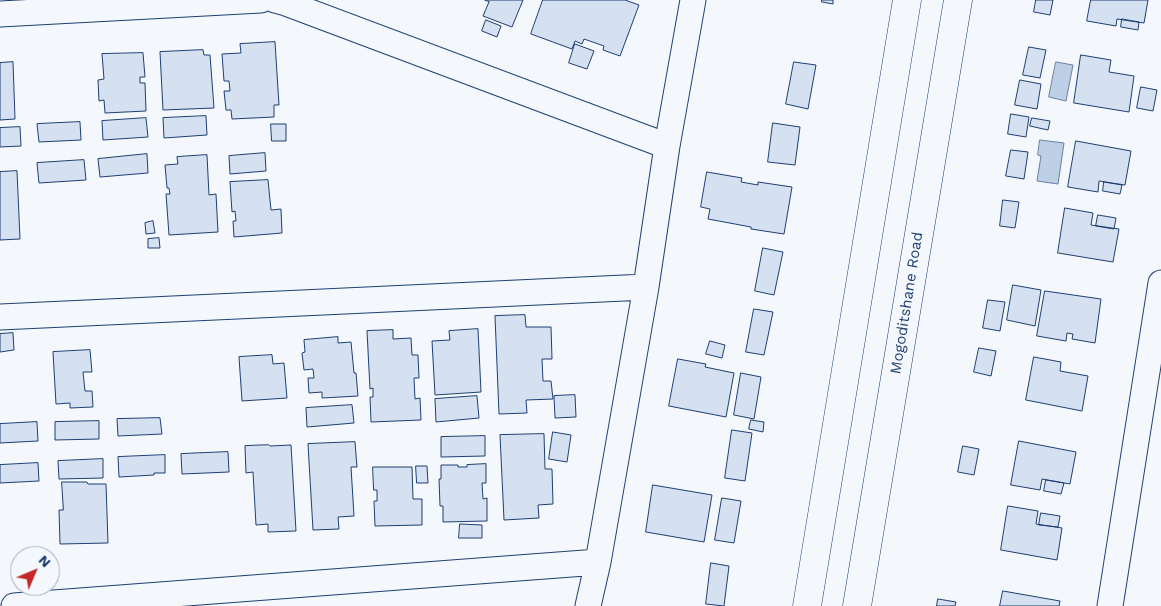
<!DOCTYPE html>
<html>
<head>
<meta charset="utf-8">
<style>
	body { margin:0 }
	#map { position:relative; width:1161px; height:606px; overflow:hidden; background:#f4f7fb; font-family:"Work Sans",sans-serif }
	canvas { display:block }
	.north { position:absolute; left:10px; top:546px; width:50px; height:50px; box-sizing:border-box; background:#f4f7fb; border:1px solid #9eadc5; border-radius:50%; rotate:45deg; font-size:14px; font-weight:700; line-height:20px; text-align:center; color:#1d3f73 }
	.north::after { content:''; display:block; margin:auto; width:18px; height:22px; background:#c62828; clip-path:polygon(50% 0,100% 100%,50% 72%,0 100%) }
</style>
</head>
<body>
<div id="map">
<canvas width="1161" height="606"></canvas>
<div class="north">N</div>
</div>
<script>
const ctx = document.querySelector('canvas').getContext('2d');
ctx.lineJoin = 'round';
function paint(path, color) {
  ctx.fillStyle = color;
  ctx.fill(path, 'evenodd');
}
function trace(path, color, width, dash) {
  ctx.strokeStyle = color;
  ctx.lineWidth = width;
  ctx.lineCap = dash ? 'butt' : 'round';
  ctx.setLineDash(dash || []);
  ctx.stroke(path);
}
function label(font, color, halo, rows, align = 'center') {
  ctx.font = font + ' "Work Sans",sans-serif';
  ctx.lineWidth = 4;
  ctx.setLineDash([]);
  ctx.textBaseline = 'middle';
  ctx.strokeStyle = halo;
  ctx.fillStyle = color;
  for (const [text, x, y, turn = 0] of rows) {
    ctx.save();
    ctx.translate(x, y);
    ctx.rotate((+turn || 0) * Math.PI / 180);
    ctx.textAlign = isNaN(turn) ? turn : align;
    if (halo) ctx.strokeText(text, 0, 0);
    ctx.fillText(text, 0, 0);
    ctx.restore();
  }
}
const water = new Path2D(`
	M1056 62 1073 65 1066 101 1049 97Z
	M1040 140 1064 143 1058 184 1037 181 1041 156 1038 155Z`);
paint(water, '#bed0e5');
trace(water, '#687fa3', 1);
const building = new Path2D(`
	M485 0H523L512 27 483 16 489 2Z
	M543 0H625L639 5 620 56 603 50 604 46 584 39 582 44 575 41 572 49 531 34Z
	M822 0H833V4L822 2Z
	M1036 0H1053L1050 15 1034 12Z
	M1091 0H1148L1144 23 1117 19 1116 26 1087 21Z
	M1122 19 1139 22 1138 30 1121 27Z
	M486 20 501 26 497 37 482 31Z
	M275 42 279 105H274V117L232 119 231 110H226L224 91H230L229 81H224L222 54 241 53 240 44Z
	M575 44 594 51 587 69 569 63Z
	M1029 47 1046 50 1040 78 1023 75Z
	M203 50 204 55H210L214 108 163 110 160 52Z
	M143 53 145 77H140V83H145L146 111 105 113 104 100 99 101 98 80 104 79 102 54Z
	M1081 55 1111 60 1109 72 1134 76 1129 112 1074 103Z
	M13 62 15 119 0 120V63Z
	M794 62 816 65 808 109 786 104Z
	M1020 80 1041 84 1037 109 1015 105Z
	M1141 87 1157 90 1153 111 1137 108Z
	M1011 114 1029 117 1026 137 1008 134Z
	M206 116 207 135 164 138 163 118Z
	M146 118 148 137 103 140 102 121Z
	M1032 118 1050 121 1048 130 1030 126Z
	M80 122 81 140 39 142 37 124Z
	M773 123 800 127 795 165 768 162Z
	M271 124H286V141H272Z
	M20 127 21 146 0 147V128Z
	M1076 141 1131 151 1125 185 1099 181 1098 192 1068 187Z
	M1011 150 1028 152 1024 179 1006 176Z
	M265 153 266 171 230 174 229 156Z
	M147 154 148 173 100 177 98 159Z
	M207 155 209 195 216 194 218 232 169 235 166 194H170L169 188H167L165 165 178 164 177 157Z
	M84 160 86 180 39 183 37 163Z
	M17 171 20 239 0 240V172Z
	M707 172 742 178 741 182 758 185V182L792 187 784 234 751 229V227L708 219 710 209 701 207Z
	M268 180 271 210 281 209 282 233 234 237 233 221H236L235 211 232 212 230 182Z
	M1104 182 1122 185 1120 194 1103 191Z
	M1003 200 1019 202 1015 228 1000 226Z
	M1065 208 1093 213 1091 225 1119 229 1113 262 1058 253Z
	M1098 215 1116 218 1114 229 1096 226Z
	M153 221 155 233 146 234 145 223Z
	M159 238 160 248H148V239Z
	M763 248 783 252 774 295 755 291Z
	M1013 285 1041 290 1035 326 1007 320Z
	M1045 291 1101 299 1095 343 1072 339 1073 334 1067 333 1066 341 1037 336Z
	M988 300 1005 302 1000 331 983 328Z
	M754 309 773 312 764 355 746 352Z
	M525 315 526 327H551L552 359H542L543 381H551L553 399 526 400 527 413 499 414 495 316Z
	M478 329 481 392 435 395 432 341 450 340 449 331Z
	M393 330V339L411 338 412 355H418L419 378H414L415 399 420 398 421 420 371 422 370 397H373V388L370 389 367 331Z
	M13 333 14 350 0 352V334Z
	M338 337V343L351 342 354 373H356L358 396 322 398V392L309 393 308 378H314L313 369 304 370 302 353 305 352 304 340Z
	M710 341 725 345 722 358 706 354Z
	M979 348 996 351 991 376 974 372Z
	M90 350 92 372H83L85 391H92L93 407 70 408V403L56 404 53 352Z
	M272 355 273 364 284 363 287 398 242 401 239 357Z
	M1034 357 1061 362 1060 371 1088 376 1082 411 1026 400Z
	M678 359 706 364 705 367 734 373 726 417 669 406Z
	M741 373 761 377 754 419 734 415Z
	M575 395 576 417 555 418 554 396Z
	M477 396 479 418 436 422 435 399Z
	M352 405 354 423 307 427 306 408Z
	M160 418 162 434 118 436 117 419Z
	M751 420 764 422 763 432 749 429Z
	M99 421V439L55 440V422Z
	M37 422 38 441 0 443V424Z
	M732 430 752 433 745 481 725 478Z
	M553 432 571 435 567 462 549 459Z
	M544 434 545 469H552L553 504 538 505 539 518 504 520 500 435Z
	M485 436V456L441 457V437Z
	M1019 441 1076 452 1070 484 1042 479 1040 490 1011 485Z
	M355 442 357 467H351L354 516 338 517 339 529 313 530 308 444Z
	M269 445 270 446 291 445 296 531 268 532V524L256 525 253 472 246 473 245 446Z
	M963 446 979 449 974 475 958 472Z
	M228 452 229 472 182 474 181 454Z
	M165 455V473H154V475L119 477 118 457Z
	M103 459V478L59 479 58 461Z
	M38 463 39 481 0 483V465Z
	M486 464V483H482L483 499 487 498V521L443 522V506H440L439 479H441V465H458V467H467V465Z
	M416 466H427L428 483H417Z
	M373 467H412L413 499H422V525L375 526 374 501H377V490H374Z
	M1046 480 1064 483 1061 494 1044 491Z
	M62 482H87L88 484H106L108 543 60 544 59 510H63Z
	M653 485 712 495 704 542 646 532Z
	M722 498 741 501 734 543 715 540Z
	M1008 506 1038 511 1036 524 1062 528 1057 560 1001 550Z
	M1041 513 1060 516 1058 527 1039 525Z
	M460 524 482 525V538H459Z
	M711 563 729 566 724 606 706 604Z
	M1003 591 1060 601 1059 606H1000Z
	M938 599 956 602 955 606H937Z`);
paint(building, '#d5e0f0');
trace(building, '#1d3f73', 1);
const minor = new Path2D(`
	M275 0 286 3 667 146
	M0 14 261 0
	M0 317 646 287
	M14 606 598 562
	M588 606 598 562 646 287 667 146 693 0
	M1110 606 1161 283`);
const secondary = new Path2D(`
	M807 606 907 0
	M857 606 958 0`);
trace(minor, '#1d3f73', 27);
trace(secondary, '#1d3f73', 29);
trace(minor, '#f4f7fb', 25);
trace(secondary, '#f4f7fb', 28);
label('15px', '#1d3f73', '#f4f7fb', [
	["Mogoditshane Road",907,303,-81]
]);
</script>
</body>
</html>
